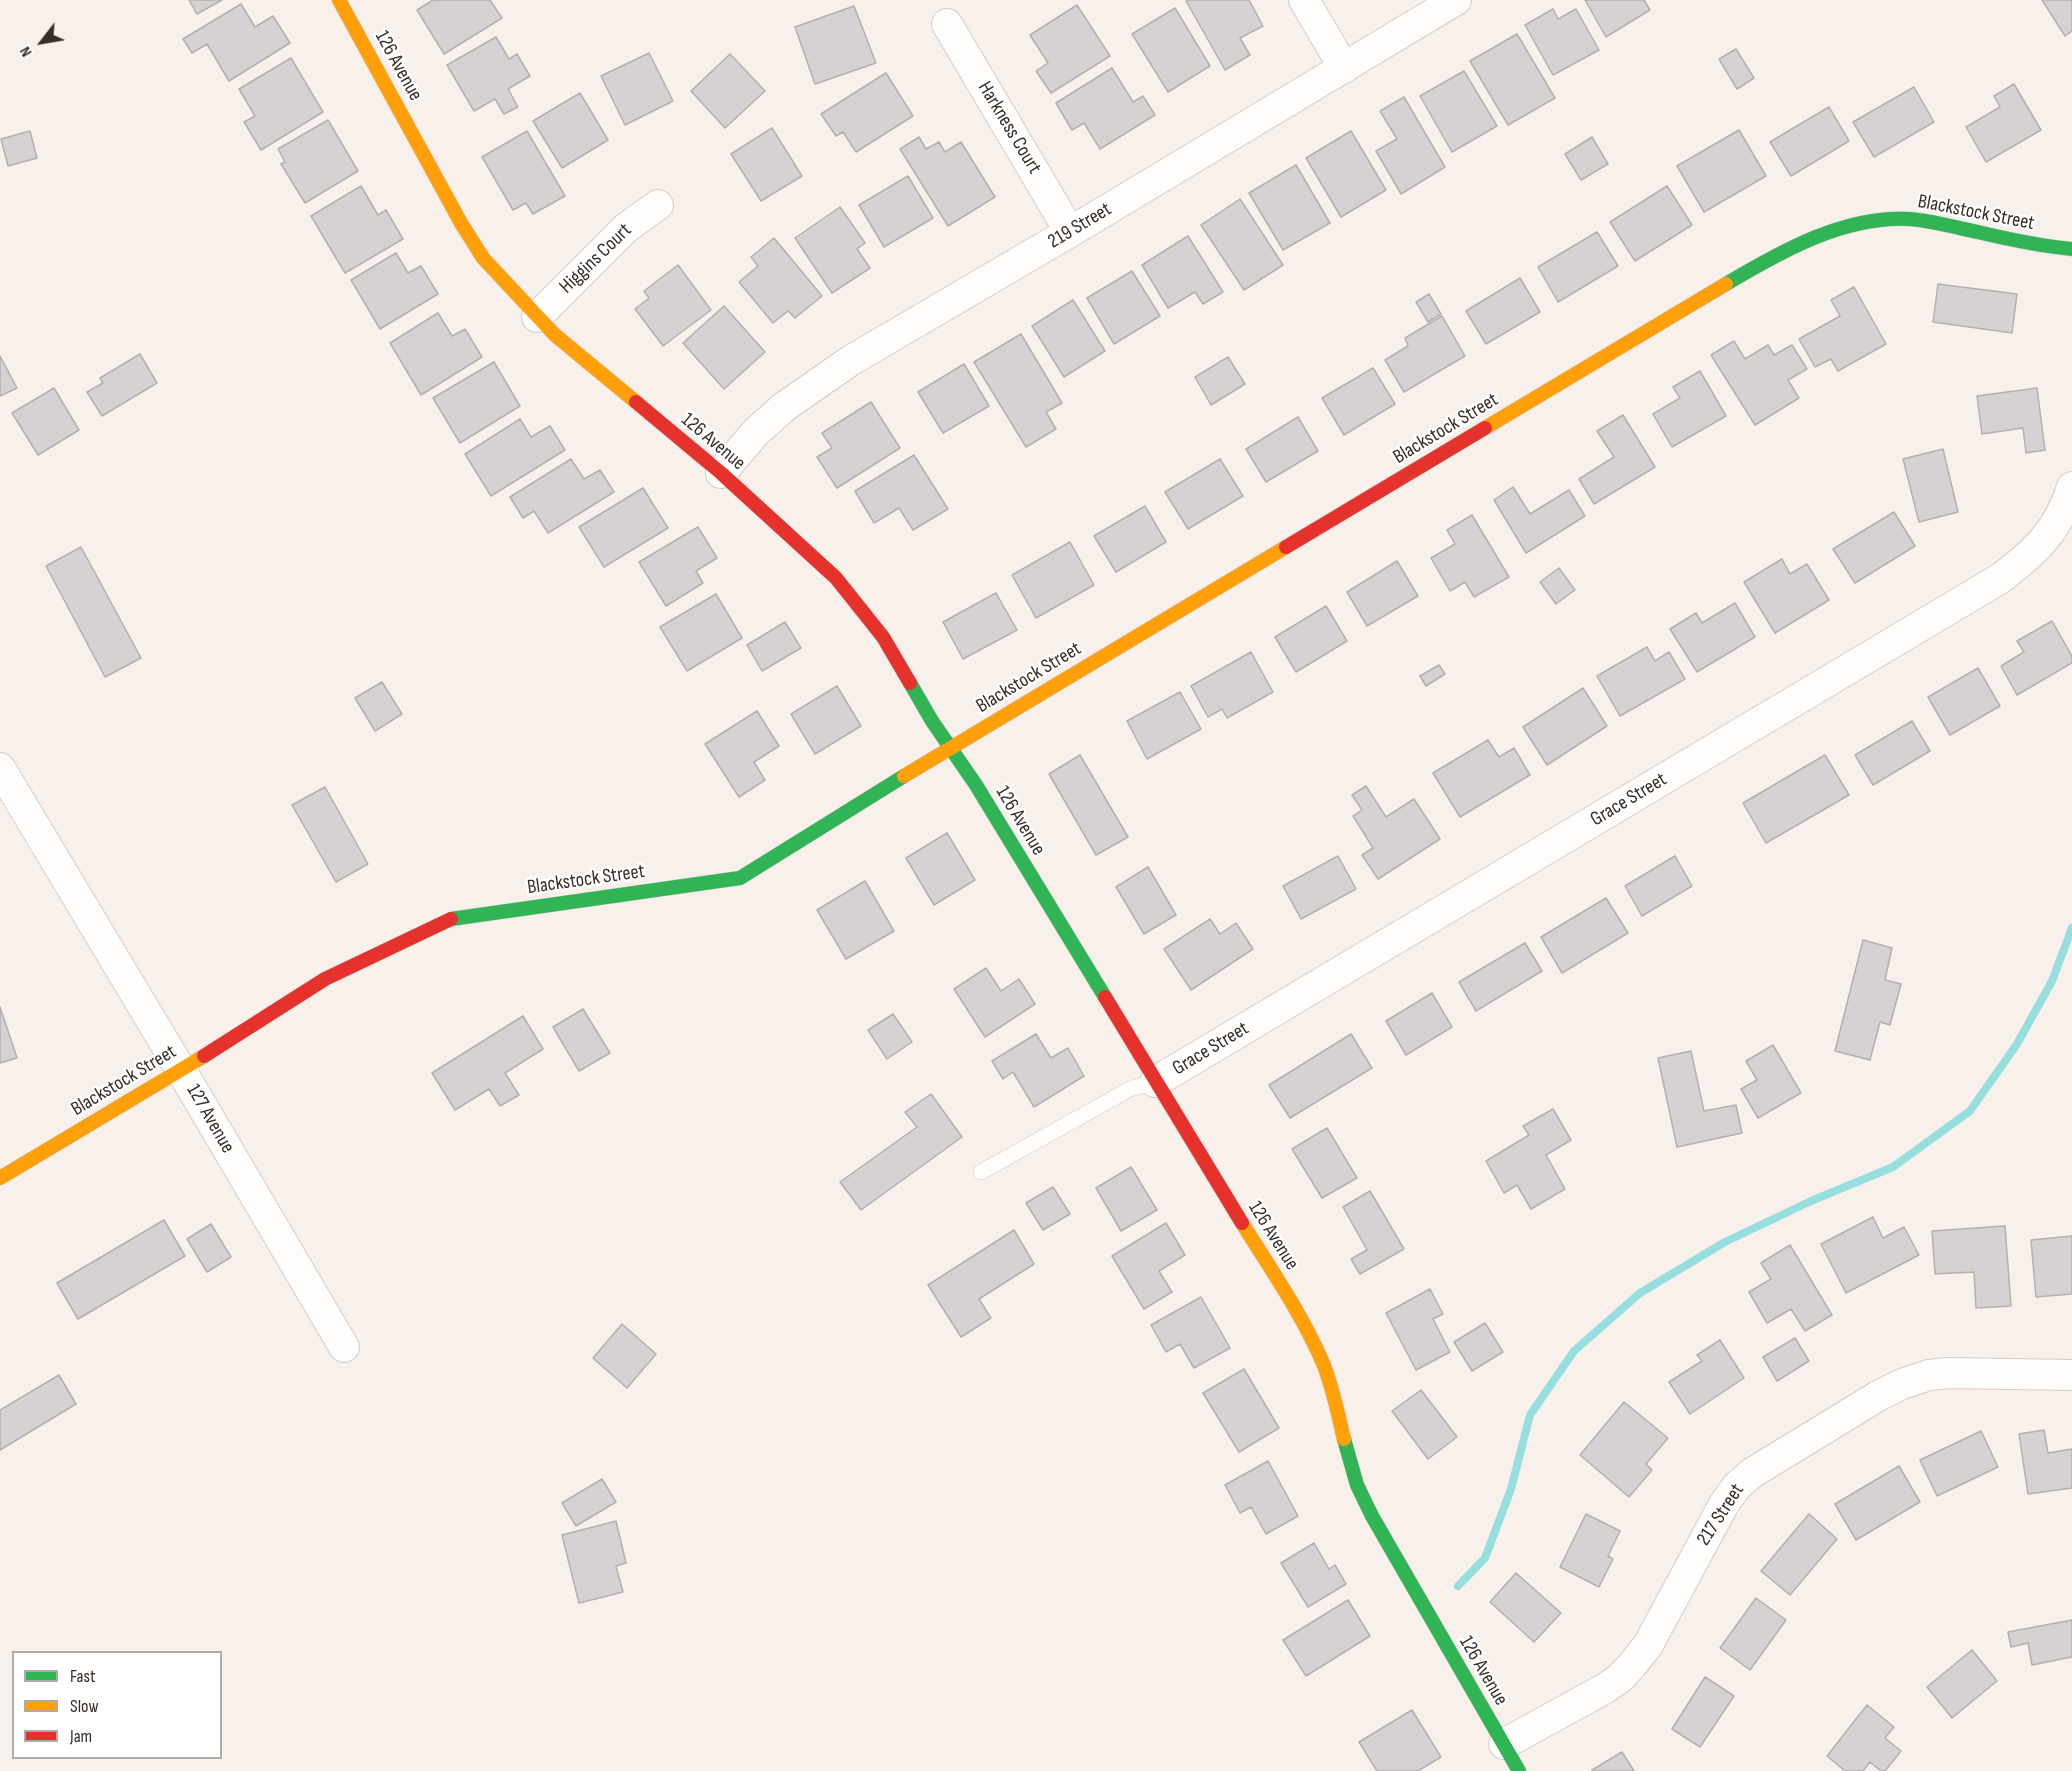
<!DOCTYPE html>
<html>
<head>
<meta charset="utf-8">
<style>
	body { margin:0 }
	#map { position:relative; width:2072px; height:1771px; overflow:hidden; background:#f8f0eb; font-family:"Sofia Sans Condensed",sans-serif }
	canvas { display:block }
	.legend { position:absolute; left:12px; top:1651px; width:210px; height:108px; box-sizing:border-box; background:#fff; border:2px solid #aeaba9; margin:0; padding:8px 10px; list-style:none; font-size:18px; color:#342d28 }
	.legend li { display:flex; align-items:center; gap:12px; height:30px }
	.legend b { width:30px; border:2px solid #aeaba9 }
	.north { position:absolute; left:12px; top:12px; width:60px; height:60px; -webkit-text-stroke:4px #fff; paint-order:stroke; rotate:239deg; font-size:16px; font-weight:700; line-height:24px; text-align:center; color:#342d28 }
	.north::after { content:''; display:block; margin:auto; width:21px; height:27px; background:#342d28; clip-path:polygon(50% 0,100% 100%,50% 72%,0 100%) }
</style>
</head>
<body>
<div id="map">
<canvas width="2072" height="1771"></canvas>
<ul class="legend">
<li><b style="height:8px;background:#30b455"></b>Fast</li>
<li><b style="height:8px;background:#ff9f0a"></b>Slow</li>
<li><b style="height:8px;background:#e5322d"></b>Jam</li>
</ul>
<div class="north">N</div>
</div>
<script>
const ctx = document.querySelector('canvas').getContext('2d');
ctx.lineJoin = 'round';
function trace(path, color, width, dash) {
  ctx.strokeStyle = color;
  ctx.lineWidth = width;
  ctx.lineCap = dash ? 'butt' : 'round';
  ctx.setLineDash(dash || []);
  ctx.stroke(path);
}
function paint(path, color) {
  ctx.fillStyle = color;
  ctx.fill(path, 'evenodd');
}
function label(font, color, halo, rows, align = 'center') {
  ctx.font = font + ' "Sofia Sans Condensed",sans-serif';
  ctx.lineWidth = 5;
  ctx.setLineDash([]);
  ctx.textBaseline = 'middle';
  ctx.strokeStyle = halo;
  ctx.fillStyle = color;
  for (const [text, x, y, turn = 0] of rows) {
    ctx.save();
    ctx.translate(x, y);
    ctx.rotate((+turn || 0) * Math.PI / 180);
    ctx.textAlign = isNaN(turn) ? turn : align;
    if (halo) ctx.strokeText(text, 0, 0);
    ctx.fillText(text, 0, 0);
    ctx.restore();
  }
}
trace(new Path2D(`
	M1458 1586 1485 1558 1511 1489 1530 1415 1574 1351 1640 1293 1725 1242 1811 1201 1893 1167 1970 1111 2017 1044 2052 981 2072 928`), '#97dfde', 8);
const building = new Path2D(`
	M189 0H222L197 14Z
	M433 0H490L502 18 444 54 417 10Z
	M1189 0H1249L1263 26 1240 38 1250 55 1225 70 1186 1Z
	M1585 0H1644L1650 10 1606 37Z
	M2042 0H2072V31L2065 36Z
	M241 4 255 27 273 16 290 43 229 81 207 44 192 53 183 39Z
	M1077 5 1110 56 1051 93 1036 71 1048 63 1030 35Z
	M854 6 876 63 815 84 795 27Z
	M1175 8 1210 66 1168 92 1132 34Z
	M1553 9 1558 19 1576 9 1599 50 1553 75 1525 25Z
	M1517 34 1555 98 1508 125 1470 61Z
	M496 37 509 59 517 54 530 76 508 89 518 107 504 114 495 99 474 111 447 65Z
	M1736 49 1754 78 1737 89 1719 59Z
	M649 53 673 101 625 125 601 76Z
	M730 54 765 91 725 128 691 91Z
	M291 58 323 112 261 150 244 122 255 116 239 89Z
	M1112 68 1133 102 1143 96 1155 115 1100 149 1084 123 1072 130 1056 103Z
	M1464 71 1497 126 1452 152 1420 96Z
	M886 73 913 116 856 152 843 132 836 136 821 114Z
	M2014 84 2041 130 1986 162 1966 127 2000 107 1994 96Z
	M1914 87 1934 122 1874 157 1853 122Z
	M580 93 608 140 562 168 533 121Z
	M1404 97 1445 167 1401 194 1376 151 1397 139 1380 111Z
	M1829 107 1849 141 1791 176 1770 142Z
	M328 120 358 171 305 203 281 164 285 162 278 149Z
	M772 128 802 176 761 201 731 154Z
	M1739 130 1766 176 1704 212 1677 166Z
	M30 131 37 158 8 166 1 139Z
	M527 131 565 196 533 214 526 203 513 210 482 157Z
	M1351 131 1386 190 1341 217 1306 158Z
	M919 137 926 149 939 142 945 152 961 142 995 197 948 226 900 149Z
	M1592 137 1608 164 1581 180 1565 154Z
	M1296 165 1330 223 1283 250 1249 193Z
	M908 176 933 218 884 247 859 205Z
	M361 186 378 215 386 210 403 239 345 273 311 216Z
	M1667 186 1692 225 1635 261 1610 222Z
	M1240 199 1283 265 1244 290 1201 225Z
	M840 207 865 243 857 249 870 268 832 293 795 238Z
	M1597 232 1618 266 1558 302 1538 267Z
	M1188 236 1223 292 1203 304 1195 292 1168 308 1142 265Z
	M774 238 822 296 795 318 788 311 773 323 739 282 758 266 751 257Z
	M396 253 408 273 421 266 438 294 380 329 351 280Z
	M678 265 711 310 663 346 635 309 649 298 644 291Z
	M1132 271 1160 316 1114 344 1087 298Z
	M1520 278 1540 312 1486 344 1466 311Z
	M1938 284 2017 294 2012 333 1933 322Z
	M1854 287 1886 344 1838 371 1831 359 1815 367 1799 339 1840 316 1831 300Z
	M1429 294 1441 314 1428 322 1416 302Z
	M1073 300 1105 351 1064 377 1032 326Z
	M724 306 765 352 724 389 683 343Z
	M438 313 452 336 465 329 482 357 421 395 390 343Z
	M1442 316 1465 356 1404 392 1385 360 1408 346 1405 338Z
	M1021 334 1062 403 1046 412 1056 429 1026 447 974 362Z
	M1734 341 1745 359 1768 345 1774 355 1792 345 1807 369 1788 380 1799 398 1755 425 1711 355Z
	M140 354 157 383 102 416 87 392 103 383 100 378Z
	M0 356 17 388 0 396Z
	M1228 357 1245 384 1211 405 1195 377Z
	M494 362 520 406 460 443 433 398Z
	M964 364 989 406 943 433 918 392Z
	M1373 368 1395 404 1344 435 1322 398Z
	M1700 371 1726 416 1672 447 1653 414 1680 398 1673 387Z
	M54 388 79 430 38 455 12 413Z
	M2037 388 2045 450 2026 453 2023 428 1982 434 1977 396Z
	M871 402 900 448 837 488 817 457 832 448 822 433Z
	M1623 415 1655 467 1594 504 1579 479 1614 457 1597 431Z
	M1298 417 1318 451 1266 482 1246 449Z
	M520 419 531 437 550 426 565 450 491 496 465 454Z
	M1943 449 1958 512 1919 522 1903 459Z
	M914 455 948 509 913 530 899 508 874 523 855 491Z
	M571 459 584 479 600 470 614 492 548 533 534 511 523 518 510 497Z
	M1220 459 1243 496 1188 529 1165 492Z
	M1513 487 1530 514 1569 490 1585 516 1526 553 1494 500Z
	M643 488 668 528 604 567 579 527Z
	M1145 506 1166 542 1116 572 1094 536Z
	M1894 512 1915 546 1855 583 1833 549Z
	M1472 515 1509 577 1474 597 1465 582 1450 591 1431 558 1455 544 1447 530Z
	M698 527 717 558 696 571 703 583 666 606 639 562Z
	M1070 542 1094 585 1036 618 1012 575Z
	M81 547 141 658 105 677 46 566Z
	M1782 559 1790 574 1807 564 1829 600 1775 633 1744 582Z
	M1397 561 1418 596 1367 626 1347 592Z
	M1559 568 1575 590 1556 604 1540 582Z
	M996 593 1017 630 963 659 943 622Z
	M716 594 742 638 687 671 660 627Z
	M1735 603 1755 637 1697 672 1670 629 1696 613 1702 623Z
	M1326 606 1347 641 1296 672 1275 637Z
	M2052 621 2072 656V663L2017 695 2001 666 2024 652 2017 641Z
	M785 622 801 648 762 671 747 645Z
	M1647 647 1655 661 1669 652 1685 679 1620 716 1597 676Z
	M1251 652 1273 692 1227 718 1222 709 1208 717 1191 686Z
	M1439 665 1445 674 1426 686 1420 676Z
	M1978 668 2000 706 1950 735 1928 697Z
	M382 682 402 714 375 731 355 698Z
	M837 686 861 726 815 754 791 714Z
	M1583 688 1607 726 1547 765 1523 727Z
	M1180 692 1201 729 1147 759 1127 721Z
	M757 711 779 746 754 762 765 780 739 797 705 744Z
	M1912 721 1930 751 1873 785 1855 755Z
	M1488 740 1499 757 1514 748 1530 775 1460 817 1433 773Z
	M1080 755 1128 837 1096 855 1049 774Z
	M1825 755 1849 795 1766 843 1743 803Z
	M1366 786 1386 817 1414 799 1440 839 1378 879 1362 855 1373 848 1353 816 1362 810 1352 795Z
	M325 787 368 864 336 882 292 805Z
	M947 833 975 880 934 905 906 858Z
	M1338 856 1356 889 1301 919 1283 886Z
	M1675 856 1692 886 1642 916 1625 886Z
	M1148 867 1176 915 1144 934 1116 887Z
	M865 881 894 931 846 959 817 910Z
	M1606 898 1628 933 1562 973 1541 937Z
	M1210 919 1220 934 1236 923 1253 949 1191 990 1164 949Z
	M1863 940 1892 948 1885 980 1901 984 1890 1025 1880 1022 1870 1060 1835 1051Z
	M1525 943 1542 971 1476 1011 1459 982Z
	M986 968 1001 991 1019 979 1035 1004 985 1037 954 989Z
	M1432 993 1452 1027 1406 1055 1386 1021Z
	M0 1007 17 1058 0 1063Z
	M583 1009 610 1053 579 1071 553 1027Z
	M893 1014 912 1042 887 1059 868 1030Z
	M523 1016 543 1049 505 1073 519 1095 500 1106 489 1089 455 1110 432 1073Z
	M1036 1034 1051 1058 1068 1048 1084 1076 1034 1107 1013 1072 1003 1079 992 1061Z
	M1351 1034 1372 1068 1290 1118 1269 1085Z
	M1773 1045 1801 1093 1758 1118 1741 1089 1757 1080 1746 1061Z
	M1691 1051 1704 1111 1736 1105 1742 1133 1677 1147 1658 1058Z
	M931 1094 962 1137 861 1210 840 1182 917 1127 905 1112Z
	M1553 1109 1571 1140 1546 1155 1565 1189 1531 1209 1517 1185 1504 1193 1486 1161 1529 1135 1523 1126Z
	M1327 1128 1357 1178 1322 1198 1292 1149Z
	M1131 1167 1157 1210 1121 1231 1096 1188Z
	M1053 1187 1070 1214 1043 1230 1026 1203Z
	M1370 1191 1404 1249 1360 1274 1351 1259 1367 1250 1343 1207Z
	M1873 1217 1883 1238 1904 1227 1919 1255 1846 1293 1821 1244Z
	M164 1220 185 1256 78 1319 57 1283Z
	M1166 1223 1185 1255 1159 1271 1172 1292 1144 1309 1112 1256Z
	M211 1224 231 1257 207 1272 187 1239Z
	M2005 1226 2011 1306 1976 1308 1974 1272 1935 1274 1932 1231Z
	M1014 1230 1034 1264 979 1299 991 1318 961 1337 928 1285Z
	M2072 1236V1294L2036 1297 2031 1240Z
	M1790 1245 1832 1315 1805 1331 1791 1309 1767 1323 1749 1292 1771 1279 1761 1263Z
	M1430 1289 1443 1314 1433 1319 1450 1352 1416 1370 1386 1313Z
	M1201 1297 1230 1348 1194 1368 1180 1344 1166 1352 1151 1325Z
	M1485 1323 1503 1352 1472 1371 1454 1342Z
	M622 1324 656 1354 627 1388 593 1358Z
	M1795 1338 1809 1361 1777 1381 1763 1357Z
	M1720 1340 1744 1378 1690 1414 1669 1382 1702 1361 1697 1355Z
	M1244 1369 1279 1428 1239 1452 1203 1393Z
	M59 1375 76 1404 0 1450V1410Z
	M1421 1390 1457 1437 1428 1459 1392 1411Z
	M1624 1402 1668 1438 1646 1464 1652 1470 1629 1497 1580 1455Z
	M2044 1430 2048 1453 2072 1449V1488L2028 1494 2019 1434Z
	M1981 1431 1998 1467 1937 1496 1920 1460Z
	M1268 1461 1298 1516 1266 1534 1251 1507 1240 1513 1225 1485Z
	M1899 1466 1920 1502 1856 1540 1835 1504Z
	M602 1479 616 1502 576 1526 562 1503Z
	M1586 1514 1620 1531 1608 1556 1613 1559 1599 1587 1560 1567Z
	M1809 1514 1837 1539 1790 1595 1761 1571Z
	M616 1521 626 1563 616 1566 623 1592 579 1603 562 1535Z
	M1314 1543 1329 1569 1335 1565 1346 1584 1308 1607 1281 1563Z
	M1516 1573 1561 1613 1534 1642 1490 1602Z
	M1756 1598 1786 1620 1750 1670 1720 1648Z
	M1348 1600 1370 1636 1306 1676 1283 1640Z
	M2072 1620V1657L2032 1665 2028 1643 2011 1647 2008 1632Z
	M1972 1650 1997 1681 1952 1718 1927 1687Z
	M1705 1677 1734 1696 1700 1747 1672 1729Z
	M1867 1705 1894 1727 1885 1738 1901 1751 1885 1771H1881L1870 1762 1863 1771H1845L1827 1756Z
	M1412 1710 1441 1757 1418 1771H1377L1359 1742Z
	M1622 1752 1634 1771H1592V1770Z`);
paint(building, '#d6d1d2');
trace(building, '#b5afb0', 1.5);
const lane = new Path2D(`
	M981 1172 1130 1089 1155 1082`);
const street = new Path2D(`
	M1304 0 1344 68
	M947 24 1070 232
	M537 317 626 228 658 205
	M721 473 756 432 784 407 850 361 1070 232 1456 0
	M0 768 181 1070 344 1347
	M1155 1082 2001 578C2035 552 2059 530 2072 487
	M1504 1744 1604 1689 1620 1678 1633 1664 1648 1645 1724 1504 1737 1486 1752 1473 1878 1396 1902 1384 1929 1375 1948 1373 2072 1375`);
const fast = new Path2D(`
	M1726 284C1780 252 1844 215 1910 219 1934 221 1958 228 1982 233 2012 240 2041 246 2072 249
	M910 683 932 721 976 785 1105 997
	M451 919 740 878 904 776
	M1344 1439 1357 1485 1372 1516 1519 1771`);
const slow = new Path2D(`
	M339 0 461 223 483 258 555 335 636 402
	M1485 428 1726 284
	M904 776 1286 547
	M0 1178 204 1056
	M1242 1223C1270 1268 1302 1314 1323 1363 1333 1388 1338 1414 1344 1439`);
const jam = new Path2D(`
	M636 402 721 473 836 578 883 637 910 683
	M1286 547 1485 428
	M1105 997 1242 1223
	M204 1056 325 979 451 919`);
trace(lane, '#d3ccc7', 16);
trace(street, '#d3ccc7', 32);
trace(fast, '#d3ccc7', 15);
trace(slow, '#d3ccc7', 15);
trace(jam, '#d3ccc7', 15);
trace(lane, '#fefdfc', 15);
trace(street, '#fefdfc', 30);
trace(fast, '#30b455', 14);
trace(slow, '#ff9f0a', 14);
trace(jam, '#e5322d', 14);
label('20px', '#342d28', '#fff', [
	["126 Avenue",398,66,61],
	["Harkness Court",1009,128,59],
	["Blackstock Street",1976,213,11],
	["219 Street",1080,226,-31],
	["Higgins Court",596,259,-44],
	["Blackstock Street",1446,429,-31],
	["126 Avenue",713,442,40],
	["Blackstock Street",1029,678,-31],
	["Grace Street",1629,800,-31],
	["126 Avenue",1020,821,59],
	["Blackstock Street",586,880,-8],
	["Grace Street",1211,1049,-31],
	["Blackstock Street",124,1081,-31],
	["127 Avenue",210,1119,60],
	["126 Avenue",1273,1236,58],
	["217 Street",1721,1515,-57],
	["126 Avenue",1483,1671,60]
]);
</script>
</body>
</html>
